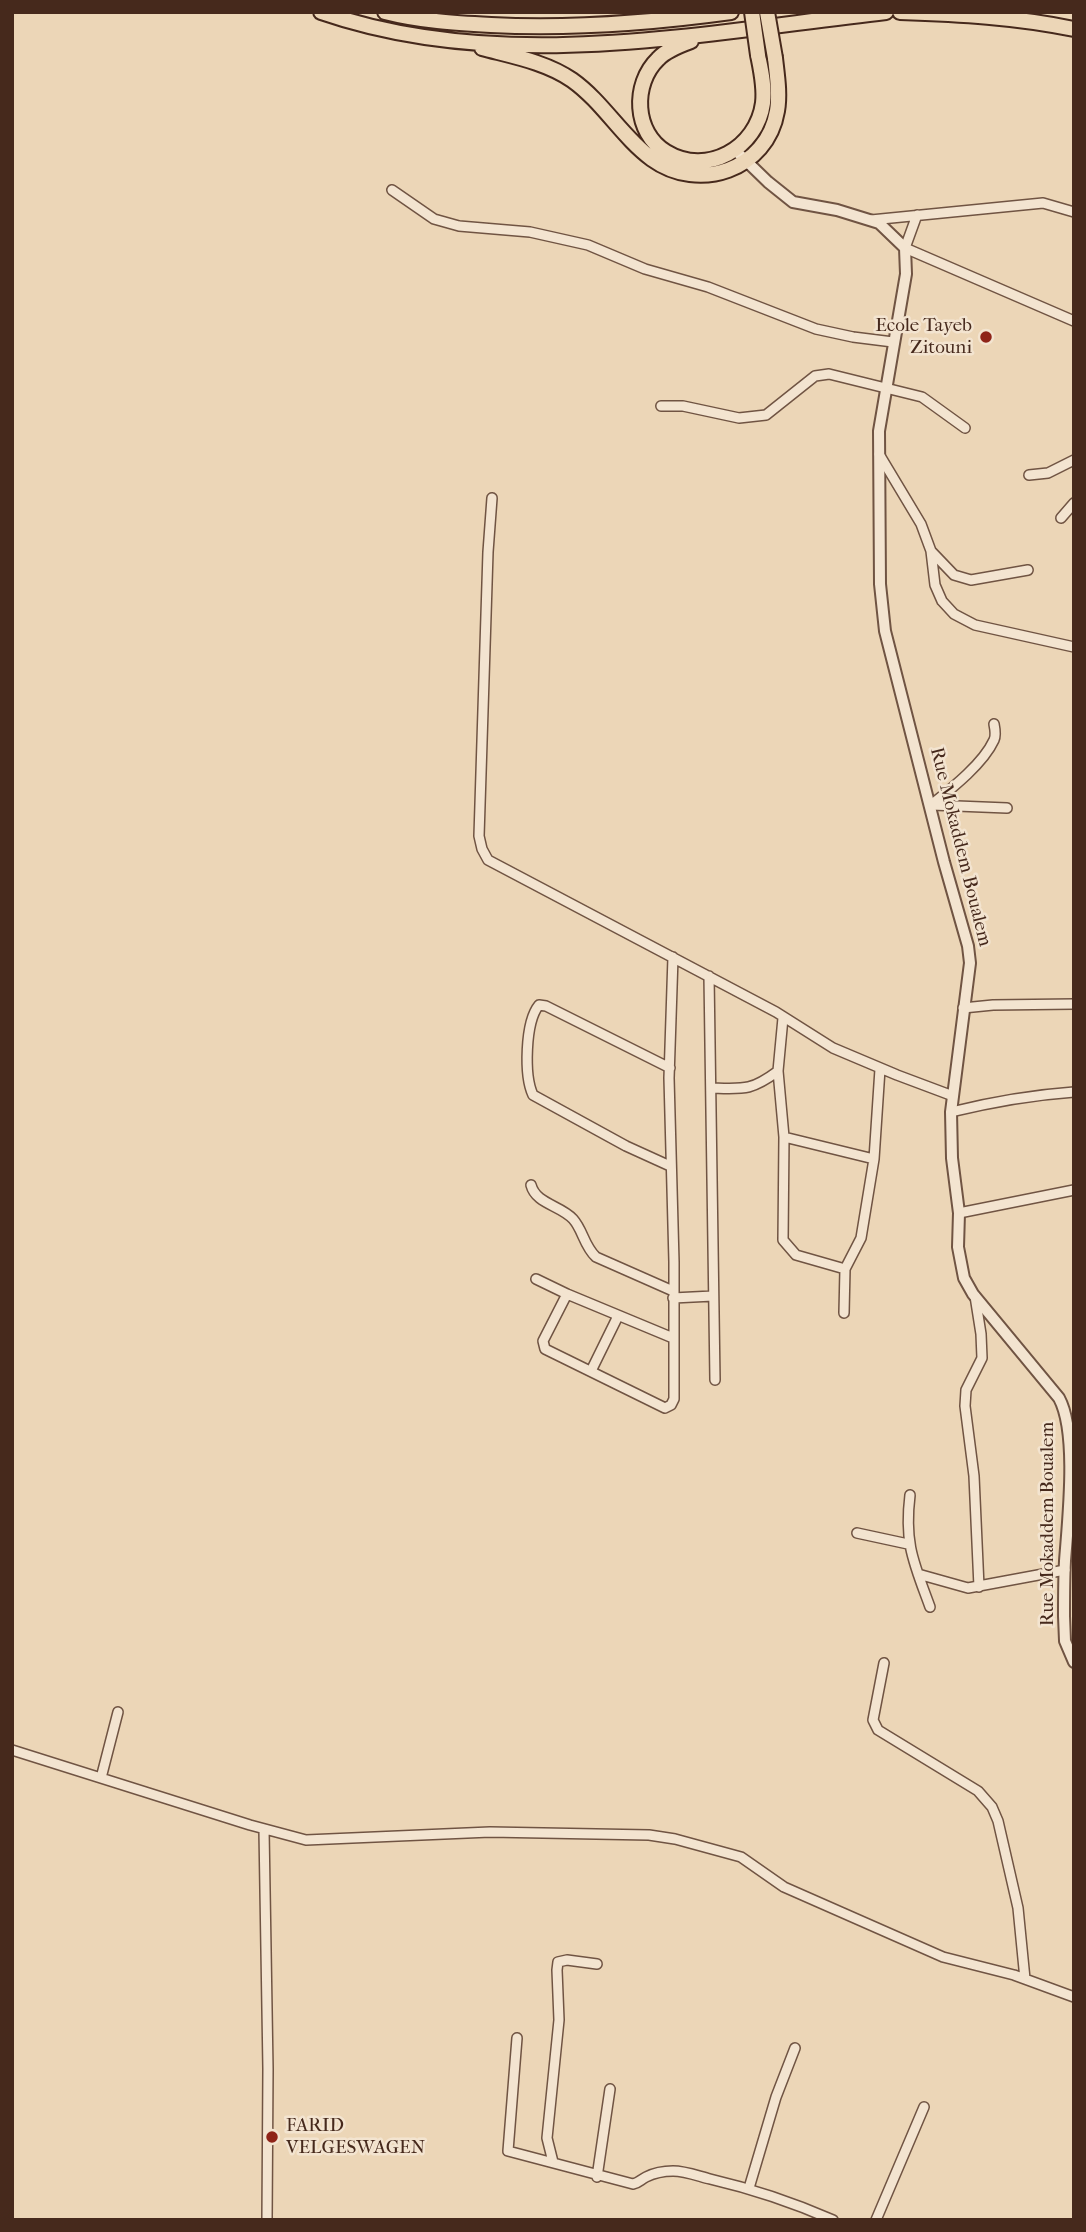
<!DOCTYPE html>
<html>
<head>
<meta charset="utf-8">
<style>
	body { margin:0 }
	#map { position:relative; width:1086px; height:2232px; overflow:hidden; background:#ecd6b7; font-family:"IM FELL French Canon",serif }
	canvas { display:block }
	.frame { position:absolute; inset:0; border:14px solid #46291c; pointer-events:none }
</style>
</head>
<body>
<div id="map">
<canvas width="1086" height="2232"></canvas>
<div class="frame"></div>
</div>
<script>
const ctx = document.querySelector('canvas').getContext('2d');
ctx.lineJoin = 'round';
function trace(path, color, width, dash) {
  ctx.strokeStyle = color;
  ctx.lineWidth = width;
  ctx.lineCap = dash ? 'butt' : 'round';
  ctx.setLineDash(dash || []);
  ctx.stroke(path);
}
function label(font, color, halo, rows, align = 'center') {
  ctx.font = font + ' "IM FELL French Canon",serif';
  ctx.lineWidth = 5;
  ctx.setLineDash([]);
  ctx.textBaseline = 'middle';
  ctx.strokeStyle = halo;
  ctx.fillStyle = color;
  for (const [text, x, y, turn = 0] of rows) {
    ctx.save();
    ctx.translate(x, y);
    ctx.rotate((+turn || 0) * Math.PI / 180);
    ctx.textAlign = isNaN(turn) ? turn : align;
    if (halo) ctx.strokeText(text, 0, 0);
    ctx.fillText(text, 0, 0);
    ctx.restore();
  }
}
const minor = new Path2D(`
	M392 190 434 219 459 226 530 232 588 245 645 269 708 287 816 329 853 337 893 342
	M917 215 905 248 1074 321
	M871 220 1043 203 1074 212
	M661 406H683L739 418 766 415 815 376 829 374 922 397 965 428
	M879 454 921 524 931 551 935 585 942 601 954 614 975 625 1074 647
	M1029 475 1048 473 1074 460
	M492 498 488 552 479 836 482 849 488 860 776 1012 833 1048 897 1075 953 1096
	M1061 518 1074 503
	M931 551 954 575 971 580 1028 570
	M931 805C951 789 983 764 994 740 996 736 995 729 994 724
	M932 805 1007 808
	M709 976 715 1380
	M963 1008 993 1005 1074 1004
	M783 1018 778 1071 784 1137 783 1240 796 1255 845 1269 844 1313
	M670 1068 546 1006 539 1005C525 1022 524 1076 533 1095L626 1146 670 1166
	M711 1088C744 1089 751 1091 778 1071
	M951 1112C992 1102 1032 1095 1074 1092
	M784 1137 874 1159
	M531 1185C536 1204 560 1205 573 1219 583 1230 584 1246 596 1257L673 1291
	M959 1213 1074 1190
	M845 1269 861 1238 874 1159 880 1069
	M536 1279 567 1294 543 1341 545 1349 665 1408 671 1405 674 1399V1262L669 1078 673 957
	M567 1294 673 1338
	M975 1296 981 1334 982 1358 966 1390 965 1406 974 1476 979 1587
	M673 1298 713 1296
	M591 1371 618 1316
	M910 1495C904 1544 914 1563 930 1607
	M857 1533 908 1544
	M918 1574 968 1588 1065 1570
	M884 1663 873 1720 878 1730 978 1791 992 1807 998 1821 1018 1908 1025 1979
	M12 1750 250 1825 306 1840 490 1832 649 1835 675 1839 741 1857 784 1887 943 1957 1014 1975 1074 1997
	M101 1778 118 1712
	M264 1830 268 2069 267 2220
	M517 2038 508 2151 633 2184C639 2183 640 2180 646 2177 654 2173 665 2171 673 2171 685 2171 698 2176 710 2179 753 2189 792 2202 833 2220
	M553 2162 547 2138 559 2020 557 1970 558 1962 567 1960 597 1964
	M597 2177 610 2089
	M749 2188 776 2097 795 2048
	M876 2220 924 2107`);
const tertiary = new Path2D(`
	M735 150 768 182 793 202 837 210 879 223 905 248 906 274 879 431 880 584 885 631 944 862 968 946 970 963 951 1112 952 1158 959 1213 958 1247 964 1278 973 1294 1059 1398C1078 1433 1068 1520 1065 1561 1064 1579 1064 1598 1064 1616L1065 1641 1074 1662`);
const trunk = new Path2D(`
	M321 12C503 75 700 33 886 12
	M385 12C420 21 455 23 491 25 572 29 651 23 731 12
	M900 12C959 14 1016 17 1074 29
	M691 41C680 45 666 50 658 59 632 84 634 133 666 152 707 177 757 148 763 103 765 87 761 70 758 55
	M482 48C512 56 546 62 572 80 603 102 622 137 652 159 699 193 767 170 777 111 780 94 777 76 775 58`);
trace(minor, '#705443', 12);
trace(tertiary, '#705443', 14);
trace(trunk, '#46291c', 18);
trace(minor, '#f3e4d0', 9);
trace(tertiary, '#f3e4d0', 10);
trace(trunk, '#ecd6b7', 14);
const trunkBridge = new Path2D(`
	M752 12 758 55
	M767 12 775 58`);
trace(trunkBridge, '#46291c', 18, []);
trace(trunkBridge, '#ecd6b7', 14);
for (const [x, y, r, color] of [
	[986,337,7,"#8f2418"],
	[272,2137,7,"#8f2418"]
]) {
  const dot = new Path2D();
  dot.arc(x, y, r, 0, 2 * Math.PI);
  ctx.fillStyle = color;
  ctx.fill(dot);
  trace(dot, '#f3e4d0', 2.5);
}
label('19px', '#46291c', '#f3e4d0', [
	["Ecole Tayeb",972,326],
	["Zitouni",972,348],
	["FARID",286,2126,"left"],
	["VELGESWAGEN",286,2148,"left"]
], 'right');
label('19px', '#46291c', '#f3e4d0', [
	["Rue Mokaddem Boualem",960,847,76],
	["Rue Mokaddem Boualem",1048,1524,-90]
]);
</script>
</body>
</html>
